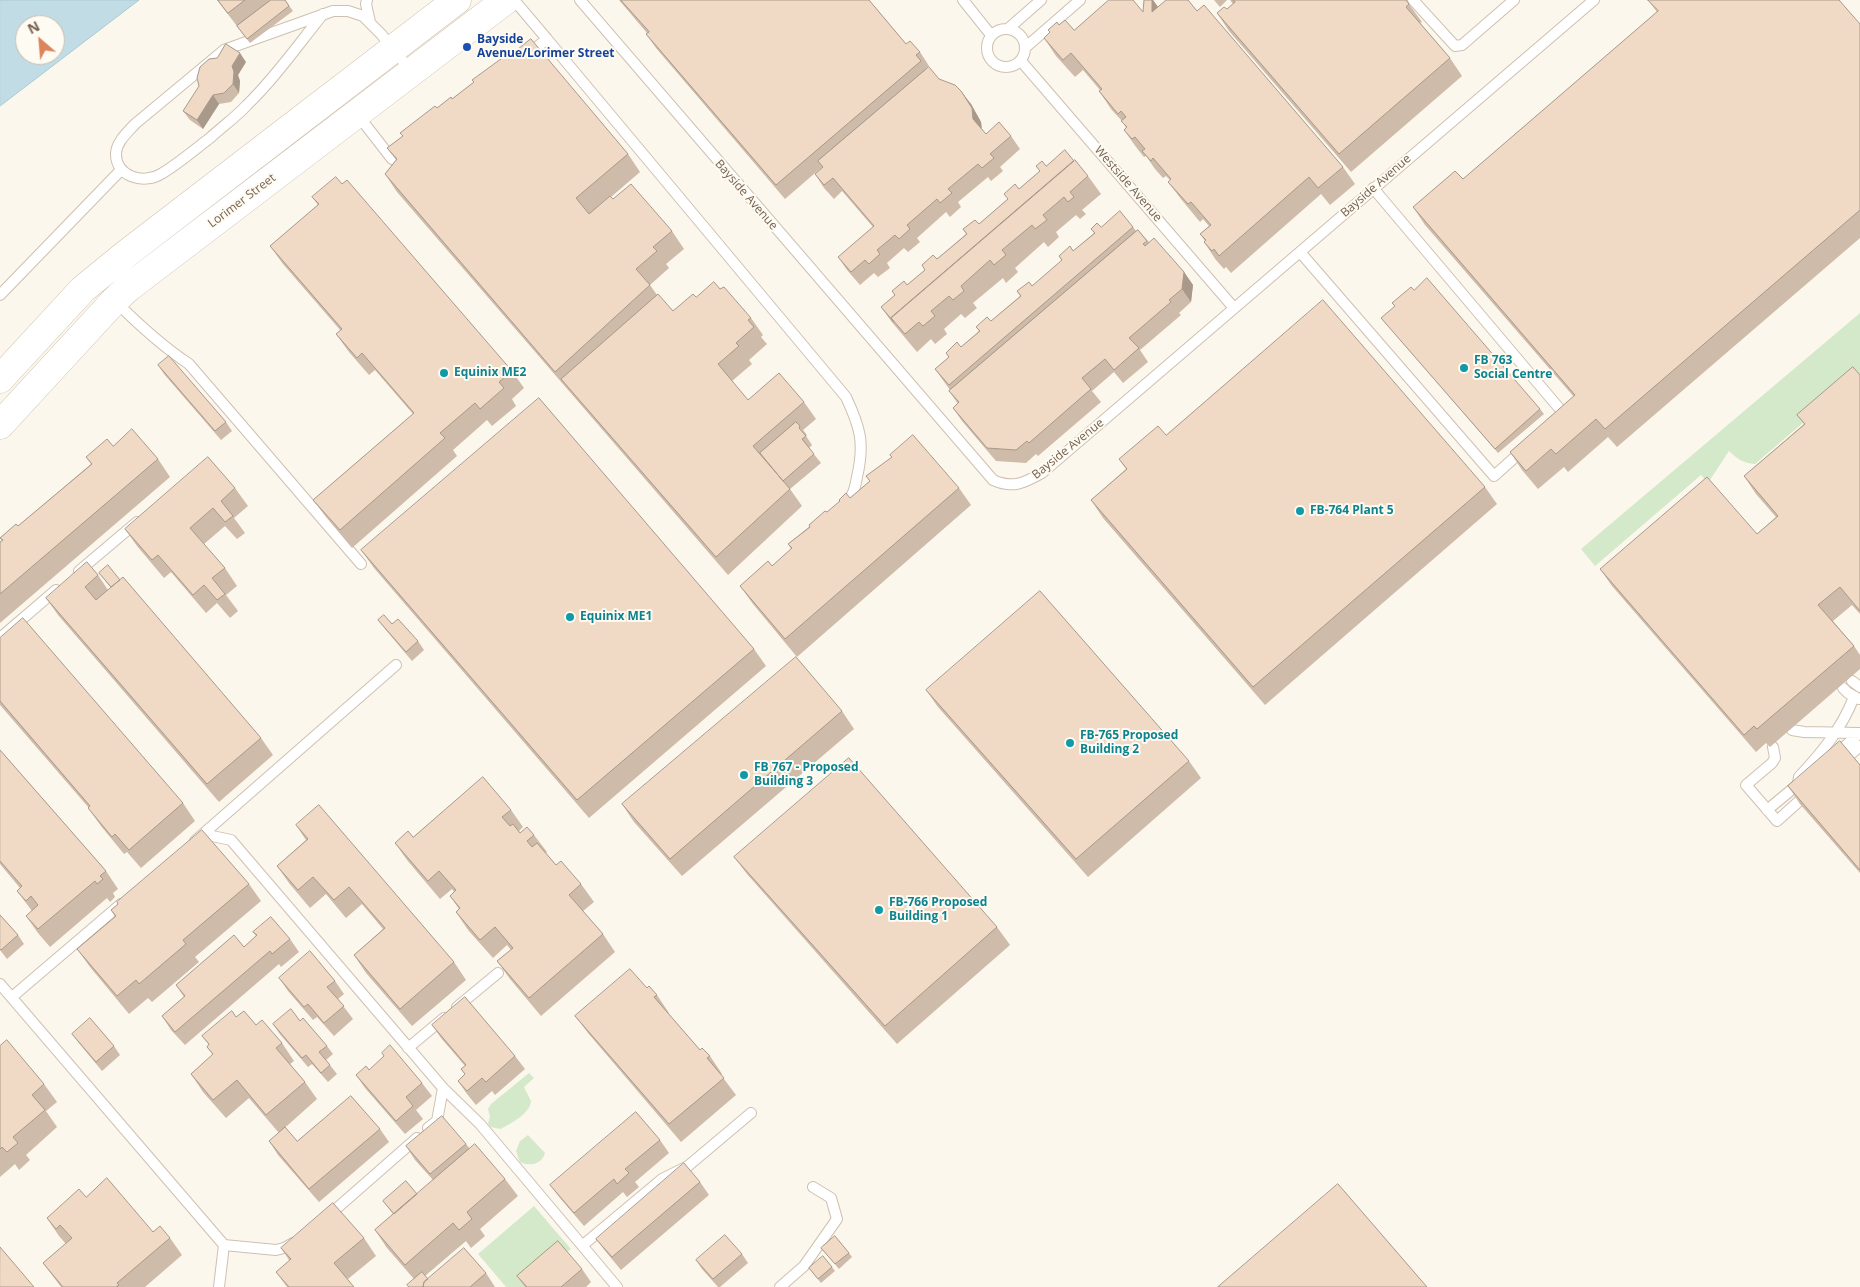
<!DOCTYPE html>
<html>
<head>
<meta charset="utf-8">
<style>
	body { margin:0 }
	#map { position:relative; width:1860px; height:1287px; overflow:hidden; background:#fcf7ec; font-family:"Open Sans",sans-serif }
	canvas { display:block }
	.north { position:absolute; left:15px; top:15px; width:50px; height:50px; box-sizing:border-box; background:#fefbf3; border:1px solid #c8bdb1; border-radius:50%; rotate:333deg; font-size:14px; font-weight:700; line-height:20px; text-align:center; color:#76614f }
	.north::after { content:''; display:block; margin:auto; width:18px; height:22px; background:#dd845a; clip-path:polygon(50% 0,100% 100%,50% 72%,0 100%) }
</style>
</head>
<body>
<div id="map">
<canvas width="1860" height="1287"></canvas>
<div class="north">N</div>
</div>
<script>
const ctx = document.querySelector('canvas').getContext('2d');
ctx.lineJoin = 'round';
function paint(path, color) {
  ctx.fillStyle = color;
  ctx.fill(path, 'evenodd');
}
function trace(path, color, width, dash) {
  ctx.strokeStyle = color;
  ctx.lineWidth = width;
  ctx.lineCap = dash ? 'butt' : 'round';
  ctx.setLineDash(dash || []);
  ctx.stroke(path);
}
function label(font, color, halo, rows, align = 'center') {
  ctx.font = font + ' "Open Sans",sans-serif';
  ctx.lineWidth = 4;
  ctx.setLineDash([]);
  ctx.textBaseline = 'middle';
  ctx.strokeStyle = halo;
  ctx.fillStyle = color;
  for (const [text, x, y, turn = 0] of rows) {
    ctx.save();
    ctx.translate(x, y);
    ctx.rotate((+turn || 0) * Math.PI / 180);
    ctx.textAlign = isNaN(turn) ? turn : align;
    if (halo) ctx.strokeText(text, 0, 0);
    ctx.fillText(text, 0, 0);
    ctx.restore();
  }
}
paint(new Path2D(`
	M1860 313V374L1755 464C1743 463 1737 459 1729 451L1708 483 1701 475 1595 566 1581 549Z
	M529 1073 534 1078 524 1087 531 1101C530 1114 511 1123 501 1129L490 1127 488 1123 490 1117 488 1109 491 1104Z
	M528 1135 545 1153C542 1164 530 1167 520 1162L516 1151 520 1141Z
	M534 1206 571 1249 526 1287H506L478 1254Z`), '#d4e9ca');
const water = new Path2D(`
	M0 0H139L0 106ZM25 25H55V55H25Z`);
paint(water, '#c1dce5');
trace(water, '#a8cad6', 1);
const lane = new Path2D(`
	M367 0 366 4 370 22
	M514 0 547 39 527 55
	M580 0 993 480C1013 489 1024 483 1042 473L1594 0
	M963 0 991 35
	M1413 0 1455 46 1462 45 1514 0
	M323 14C298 45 275 78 247 105 236 117 222 127 210 138 194 150 178 164 161 174 143 185 115 176 116 153 117 141 128 132 135 124L224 50 333 11H348L363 16 381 34 411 71
	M1009 28 1041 0
	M987 48a19 19 0 1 1 38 0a19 19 0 1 1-38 0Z
	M547 39 846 397C860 427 865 443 857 477 855 488 853 497 845 504
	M1026 47 1080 0
	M1021 61 1234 308
	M357 114 392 159 405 149
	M1373 188 1564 414 1560 417
	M1300 252 1494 476 1523 450
	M0 295 121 170
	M115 301C138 324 162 346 189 364L361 564
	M79 571 137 522
	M0 638 56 590
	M1852 681 1860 687
	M1843 688 1848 693 1859 699
	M1792 730 1804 732 1860 733
	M1773 747 1775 758 1772 763 1746 785 1777 821 1807 794
	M1836 754 1860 733
	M1842 762 1860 746
	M1798 783 1799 777C1822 752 1841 730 1854 697
	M1767 810 1801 782
	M203 834 396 665
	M195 841 203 834 231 840 443 1088 437 1121 428 1128
	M0 984 224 1245 219 1287
	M12 997 121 904
	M457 1007 498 973
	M408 1048 444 1018
	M443 1088 480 1124 617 1287
	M328 1216 417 1138
	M224 1245 276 1250 284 1248 293 1243
	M583 1245 662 1179 688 1166 751 1113
	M780 1287 804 1266 837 1219 831 1198 813 1187`);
const secondary = new Path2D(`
	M0 379 83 289 126 254 457 0
	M0 425 115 300 128 288 506 0`);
trace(lane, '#cec0b1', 12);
trace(secondary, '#d0c1af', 29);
trace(lane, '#fff', 10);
trace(secondary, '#fff', 28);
paint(new Path2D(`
	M217 0H285L293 11 250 43Z
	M619 0H869L906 44 920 52 929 66 926 69 971 104 981 122 982 129 986 134 1011 136 1020 149 1000 167 1003 171 991 181 988 177 958 202 961 207 950 217 946 212 917 238 920 242 908 252 904 248 887 263 890 268 878 277 874 273 860 285 847 270 838 257 873 227 842 191 834 199 824 188 815 174 822 167 785 199 656 48 646 34 647 33Z
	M1153 0 1158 7 1197 11 1343 167 1355 184 1330 205 1321 194 1231 273 1226 267 1224 269 1216 260 1204 242 1205 241 1200 234 1209 226 1203 219 1200 222 1181 199 1168 182 1170 180 1166 176 1163 178 1155 169 1146 156 1144 157 1136 147 1124 130 1126 128 1122 121 1111 109 1099 91 1100 90 1083 70 1075 77 1056 56 1044 38 1059 25 1074 30 1143 12Z
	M1214 0H1227L1220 7Z
	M1230 0H1406L1422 22 1420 23 1450 58 1462 76 1351 172 1229 31 1217 13 1227 9 1233 4Z
	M1648 0 1860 24V238L1617 447 1608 437 1568 472 1564 467 1538 489 1522 470 1510 452 1574 397 1425 225 1413 207 1463 179 1657 12Z
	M510 55 628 154 640 172 611 197 613 199 672 231 684 249 666 264 669 268 650 285 657 295 673 311 696 297 720 289 751 318 763 335 761 337 767 344 749 360 752 364 732 381 748 400 804 402 816 419 803 430 807 435 806 436 812 445 809 448 821 463 790 489 802 506 728 575 397 192 385 174 396 160 387 148 403 136 437 108 452 99Z
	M246 62 238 75 240 81 239 93 231 102 219 104 203 129 190 120 183 111Z
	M1036 166H1046L1088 176 1101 194 1082 210 1086 214 1080 219 1076 215 1056 232 1059 237 1048 247 1044 242 1015 268 1018 272 1006 283 1003 278 973 303 977 308 965 318 961 314 944 329 947 334 935 344 931 339 917 352 891 321 881 307 895 296 892 291 907 285 925 270 922 265 937 259 966 234 963 229 979 224 1040 171Z
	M312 197 512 371 524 388 512 399 516 406 492 426 487 420 453 450 457 456 352 548 326 517 313 500 413 414 375 370 369 375 349 352 336 334 341 331 283 264 270 246 318 205Z
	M1101 227H1133L1136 231 1138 230 1149 242 1184 272 1193 285 1191 302 1179 313 1181 315 1140 350 1148 362 1123 383 1114 372 1092 391 1101 402 1038 456 1036 454 1026 463 996 461 962 421 953 408 958 404 949 391 950 390 935 369 949 357 946 353 961 347 979 331 976 327 991 321 1020 296 1017 291 1032 286 1062 261 1059 256 1073 251 1094 233 1091 229Z
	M1381 318 1540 409 1544 414 1498 453Z
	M158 365 226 422 232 431 221 440 164 374Z
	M1860 375V614L1852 605 1833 621 1854 646 1860 655V669L1770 747 1766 743 1756 752 1612 586 1600 569 1757 534 1776 517 1756 494 1744 476 1804 424 1797 415Z
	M1166 435 1485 487 1497 504 1265 705 1103 518 1091 500 1126 469 1119 459Z
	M113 446 158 459 170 477 0 623V542L2 541 0 538 18 526 91 464 86 457Z
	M866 476 959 488 971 505 797 657 753 604 740 586 772 566 791 549 788 544 827 512 850 498 870 481Z
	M235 488 248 506 234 518 245 533 237 539 225 526 204 544 225 568 237 586 226 595 238 611 230 618 217 603 206 613 171 572 164 578 137 546 125 529Z
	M361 550 754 649 766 666 589 818 374 568Z
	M99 573 261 738 273 755 219 802 58 615 46 598 98 575 108 590 111 588Z
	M378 620 392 624 418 641 424 650 412 661 385 629Z
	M0 638 183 803 195 821 141 868 127 852 124 854 101 826 88 808H89L0 705Z
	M926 690 1189 761 1201 778 1088 877 938 707Z
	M842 711 854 729 682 876 634 822 622 804Z
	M0 750 106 871 118 889 113 893 115 897 110 902 107 898 50 947 38 933 26 916 32 911 17 891 20 888 0 864Z
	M1860 765V873L1800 804 1788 786Z
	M511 810 523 827 519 831 520 833 534 835 547 852 546 853 556 865 581 884 594 902 583 911 603 934 615 952 541 1016 510 979 497 961 511 950 507 945 493 958 468 930 456 912 459 909 450 896 454 892 452 889 440 899 407 860 395 843Z
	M296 825 454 962 466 980 412 1026 366 973 354 955 383 929 362 904 346 918 326 894 310 908 289 883 277 866 306 840Z
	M734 857 997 927 1010 945 897 1044 747 874Z
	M249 884 261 901 195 957 199 962 152 1002 148 998 129 1014 90 967 77 949 115 917 111 910Z
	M0 915 18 935 24 944 7 959 0 950Z
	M253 932 290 939 299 952 281 967 279 964 185 1045 171 1030 162 1016 184 997 176 985 244 947 256 936Z
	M279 978 335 981 344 994 338 999 353 1019 334 1036 317 1017 313 1020 288 991Z
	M647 988 657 995 669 1013H668L700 1050 710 1056 722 1074 721 1075 736 1095 681 1142 588 1033 575 1016Z
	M236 1017 256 1025 282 1043 294 1061 290 1064 305 1082 317 1099 279 1133 249 1098 226 1118 203 1092 191 1074 213 1055 207 1047 209 1045 202 1036Z
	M300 1021 327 1046 333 1054 326 1060 337 1074 328 1082 312 1064 308 1067 279 1033 273 1024Z
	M432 1025 515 1056 525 1069 495 1095 492 1091 476 1105 467 1094 458 1081 465 1075 461 1069 465 1066 441 1038Z
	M72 1034 114 1046 120 1055 102 1071 78 1042Z
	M0 1046 44 1084 57 1102 46 1111 57 1127 26 1155 30 1160 19 1170 15 1164 0 1177Z
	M356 1075 422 1083 432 1096 416 1110 423 1119 405 1134 365 1088Z
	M380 1129 389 1142 319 1202 278 1155 269 1141H297Z
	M660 1140 669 1153 635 1182 639 1187 627 1197 623 1192 584 1226 560 1198 550 1185Z
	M466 1144 470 1149 505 1179 518 1196 480 1229 485 1236 471 1248 466 1241 425 1276 428 1279 486 1273 495 1287H408L414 1279 387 1248 375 1230 393 1214 383 1201 417 1194 433 1180 415 1160 406 1146Z
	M700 1182 709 1195 621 1270 606 1252 596 1239Z
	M86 1197 153 1232 170 1238 182 1255 145 1287H61L43 1263 66 1244 59 1236 47 1218Z
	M364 1238 376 1256 348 1279 289 1260 281 1248Z
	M821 1248 849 1253 852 1257 839 1269Z
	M742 1254 748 1263 720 1287H718L702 1269 696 1260Z
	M832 1267 835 1271 821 1283 809 1268Z
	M582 1269 591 1282 586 1287H525L517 1276Z
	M276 1272 289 1287H287Z`), '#cebba9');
paint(new Path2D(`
	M1152 0H1153L1164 16 1152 12Z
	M240 53 246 62 238 75 240 81 239 93 233 84 232 66Z
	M961 91 971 104 981 122 982 132 973 119Z
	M213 95 219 104 203 129 197 120Z
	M1184 272 1193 285 1191 302 1182 289Z`), '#a8998a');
const building = new Path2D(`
	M218 0H245L228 13Z
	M271 0H285L289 6 247 39 237 26Z
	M621 0H869L906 44 910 41 920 52 916 55 921 61 776 185 646 34 649 32Z
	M1109 0H1133L1143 12 1144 0H1152V12L1166 0H1188L1197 11 1204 5 1343 167 1318 188 1309 177 1219 256 1214 249 1212 251 1204 242 1206 240 1200 234 1211 225 1191 202 1188 204 1168 182 1171 179 1153 158 1151 161 1142 151 1145 149 1135 137 1132 139 1124 130 1127 127 1121 121 1126 117 1121 111 1118 114 1099 91 1102 89 1071 53 1063 60 1044 38 1050 32 1048 30 1057 22 1059 25 1065 20 1074 30Z
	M1233 0H1406L1409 4 1406 7 1450 58 1339 154 1217 13 1224 7 1227 9 1235 2Z
	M1648 0H1839L1860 24V210L1605 429 1596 419 1556 454 1551 449 1526 471 1510 452 1575 395 1413 207 1455 171 1463 179 1658 11Z
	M531 39 628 154 576 198 589 214 610 196 613 199 631 184 672 231 653 247 657 251 636 269 650 285 555 372 385 174 397 159 387 148 403 136 400 133 435 106 437 108 451 97 452 99 474 82 472 80 509 53 510 55Z
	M226 44 240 53 232 66 234 72 233 84 224 93 213 95 197 120 183 111 199 86 197 78 200 67 209 59 217 58Z
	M929 67 939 79 955 85 961 91 972 108 973 119 986 134 999 122 1011 136 990 154 994 158 982 168 978 164 948 189 952 193 940 203 937 199 907 225 910 229 899 239 895 235 877 250 880 254 869 264 865 260 851 272 838 257 874 226 833 178 824 185 815 174 823 167 818 161Z
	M1065 150 1074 161 891 318 894 322 881 307 895 295 892 291 904 281 907 285 925 270 922 265 933 255 937 259 967 234 963 229 975 220 979 224 1008 199 1004 194 1015 184 1019 189 1040 171 1036 166 1042 161 1046 166Z
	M1075 160 1088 176 1070 192 1074 197 1068 202 1064 197 1043 215 1047 220 1035 229 1032 225 1002 250 1006 255 994 265 990 260 961 286 964 291 953 300 949 296 931 311 935 316 923 326 919 322 905 334 891 318Z
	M336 177 342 184 347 180 512 371 499 382 504 388 480 409 475 403 440 433 445 438 340 530 313 500 414 413 362 353 357 358 336 334 342 329 270 246 319 204 312 197Z
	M1120 211 1133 227 949 385 935 369 949 357 946 353 957 342 961 347 980 331 976 327 987 317 991 321 1021 296 1017 291 1029 282 1032 286 1062 260 1059 256 1070 246 1073 251 1095 233 1091 229 1097 223 1101 227Z
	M1138 230 1147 241 1143 244 1145 246 1154 238 1184 272 1182 289 1169 300 1171 302 1129 338 1139 348 1114 370 1105 359 1082 378 1091 389 1029 443 1027 441 1016 450 987 448 953 408 959 402 949 391Z
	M1427 278 1540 409 1495 449 1381 318 1395 306 1392 303 1411 287 1414 290Z
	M714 282 720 289 724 287 751 318 748 320 754 327 736 343 739 346 718 364 748 400 779 373 804 402 753 446 790 489 716 557 561 379 658 294 673 311 693 294 696 297Z
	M1323 300 1485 487 1253 687 1091 500 1127 469 1119 459 1158 426 1166 435Z
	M169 356 226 422 215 431 158 365Z
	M1853 367 1860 375V611L1840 587 1818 605 1854 646 1757 729 1754 726 1744 735 1600 569 1707 477 1757 534 1778 516 1744 476 1805 424 1797 415Z
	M539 398 754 649 577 800 361 550Z
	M796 422 800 426 799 428 806 436 802 439 814 454 783 481 760 453Z
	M132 429 158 459 0 594V542L3 540 0 538 16 524 18 526 92 464 86 457 107 439 113 446Z
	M913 435 959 488 785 639 740 586 768 561 772 566 792 548 788 544 810 527 809 525 825 511 827 512 840 501 839 500 846 493 850 498 870 481 866 476 892 457 890 455Z
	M208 457 235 488 221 501 233 516 225 522 213 508 190 528 225 568 212 578 225 594 217 600 204 585 193 595 158 555 152 560 125 529Z
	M87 562 98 575 85 587 96 600 123 577 261 738 207 784 46 598Z
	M108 565 120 580 111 587 99 573Z
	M1040 591 1189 761 1076 859 926 690Z
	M384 615 392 624 398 619 418 641 406 652 378 620Z
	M23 618 183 803 129 850 115 834 112 837 88 808 90 806 0 701V638Z
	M796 657 842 711 670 859 622 804Z
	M1840 741 1860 765V870L1788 786Z
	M0 750 106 871 100 876 103 879 97 884 95 881 38 929 26 916 38 905 31 896 26 901 17 891 22 886 0 861Z
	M849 758 997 927 885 1026 734 857Z
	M483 777 511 810 502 817 510 826 513 824 520 833 527 827 534 835 527 841 532 847 537 843 556 865 561 861 581 884 569 895 603 934 529 998 497 961 513 948 495 927 480 940 456 912 460 908 450 896 456 890 439 871 428 881 395 843 408 831 413 837Z
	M319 805 454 962 400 1009 354 955 385 928 349 887 334 900 313 877 298 890 277 866 308 839 296 825Z
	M202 830 249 884 183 940 186 944 139 984 136 980 117 996 77 949 116 916 111 910 118 904 117 902Z
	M0 915 18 935 1 950 0 949Z
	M271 917 290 939 272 954 270 951 175 1032 162 1016 185 996 176 985 234 935 244 947 257 935 253 932Z
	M310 951 335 981 327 987 344 1006 324 1023 308 1004 304 1007 279 978Z
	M630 969 647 988 649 986 657 995 654 997 700 1050 702 1048 710 1056 707 1058 724 1078 669 1124 575 1016Z
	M465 997 515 1056 486 1082 482 1078 467 1091 458 1081 465 1074 461 1069 466 1065 432 1025Z
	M291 1009 300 1021 303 1018 327 1046 319 1052 330 1065 321 1073 306 1055 302 1058 273 1024Z
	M232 1011 236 1017 244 1011 256 1025 262 1020 282 1043 276 1048 305 1082 266 1115 237 1080 213 1100 191 1074 213 1054 207 1047 209 1044 202 1036Z
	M90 1018 114 1046 96 1062 72 1034Z
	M7 1040 44 1084 32 1095 45 1110 13 1137 18 1143 7 1152 2 1147 0 1149V1046Z
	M390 1045 422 1083 406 1097 413 1106 396 1121 356 1075 366 1066 369 1070 384 1056 382 1053Z
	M351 1096 380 1129 309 1189 269 1141 285 1127 297 1141Z
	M636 1112 660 1140 625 1169 629 1173 617 1184 614 1179 574 1213 550 1185Z
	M442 1116 466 1144 430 1174 406 1146Z
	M475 1144 505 1179 467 1212 472 1219 459 1230 453 1223 405 1265 375 1230Z
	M684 1163 700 1182 612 1257 596 1239Z
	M107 1178 153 1232 160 1226 170 1238 117 1283 119 1285 117 1286V1287H63L43 1263 72 1238 60 1225 56 1229 47 1218 79 1189 86 1197Z
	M406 1181 417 1194 394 1214 383 1201Z
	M1338 1184 1427 1287H1218Z
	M333 1203 364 1238 334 1263 354 1287H289L276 1272 291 1259 281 1248Z
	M725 1235 742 1254 713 1279 696 1260Z
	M835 1236 849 1253 835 1264 821 1248Z
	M558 1241 582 1269 561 1287H527L517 1276Z
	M0 1247 34 1287H0Z
	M464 1248 486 1273 470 1287H423L424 1282Z
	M823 1256 832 1267 818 1279 809 1268Z
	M422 1272 428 1279 424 1282 423 1287H409L407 1285Z`);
paint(building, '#f0dac5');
trace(building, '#a8998a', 1);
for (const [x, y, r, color] of [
	[467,47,5,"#1a4fb4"],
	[1464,368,5,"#0f9aa8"],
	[444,373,5,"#0f9aa8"],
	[1300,511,5,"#0f9aa8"],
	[570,617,5,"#0f9aa8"],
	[1070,743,5,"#0f9aa8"],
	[744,775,5,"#0f9aa8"],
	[879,910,5,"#0f9aa8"]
]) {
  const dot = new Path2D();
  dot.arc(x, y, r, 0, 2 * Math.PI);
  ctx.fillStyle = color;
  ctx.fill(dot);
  trace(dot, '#fefbf3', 2);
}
label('bold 12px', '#164399', '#fefbf3', [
	["Bayside",477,40],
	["Avenue/Lorimer Street",477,54]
], 'left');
label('12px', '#76614f', '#fefbf3', [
	["Westside Avenue",1128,184,49],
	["Bayside Avenue",1376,186,-41],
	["Bayside Avenue",746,195,49],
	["Lorimer Street",242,201,-37],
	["Bayside Avenue",1068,449,-39]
]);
label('bold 12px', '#0d838f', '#fefbf3', [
	["FB 763",1474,361],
	["Social Centre",1474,375],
	["Equinix ME2",454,373],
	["FB-764 Plant 5",1310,511],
	["Equinix ME1",580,617],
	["FB-765 Proposed",1080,736],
	["Building 2",1080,750],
	["FB 767 - Proposed",754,768],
	["Building 3",754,782],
	["FB-766 Proposed",889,903],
	["Building 1",889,917]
], 'left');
</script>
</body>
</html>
